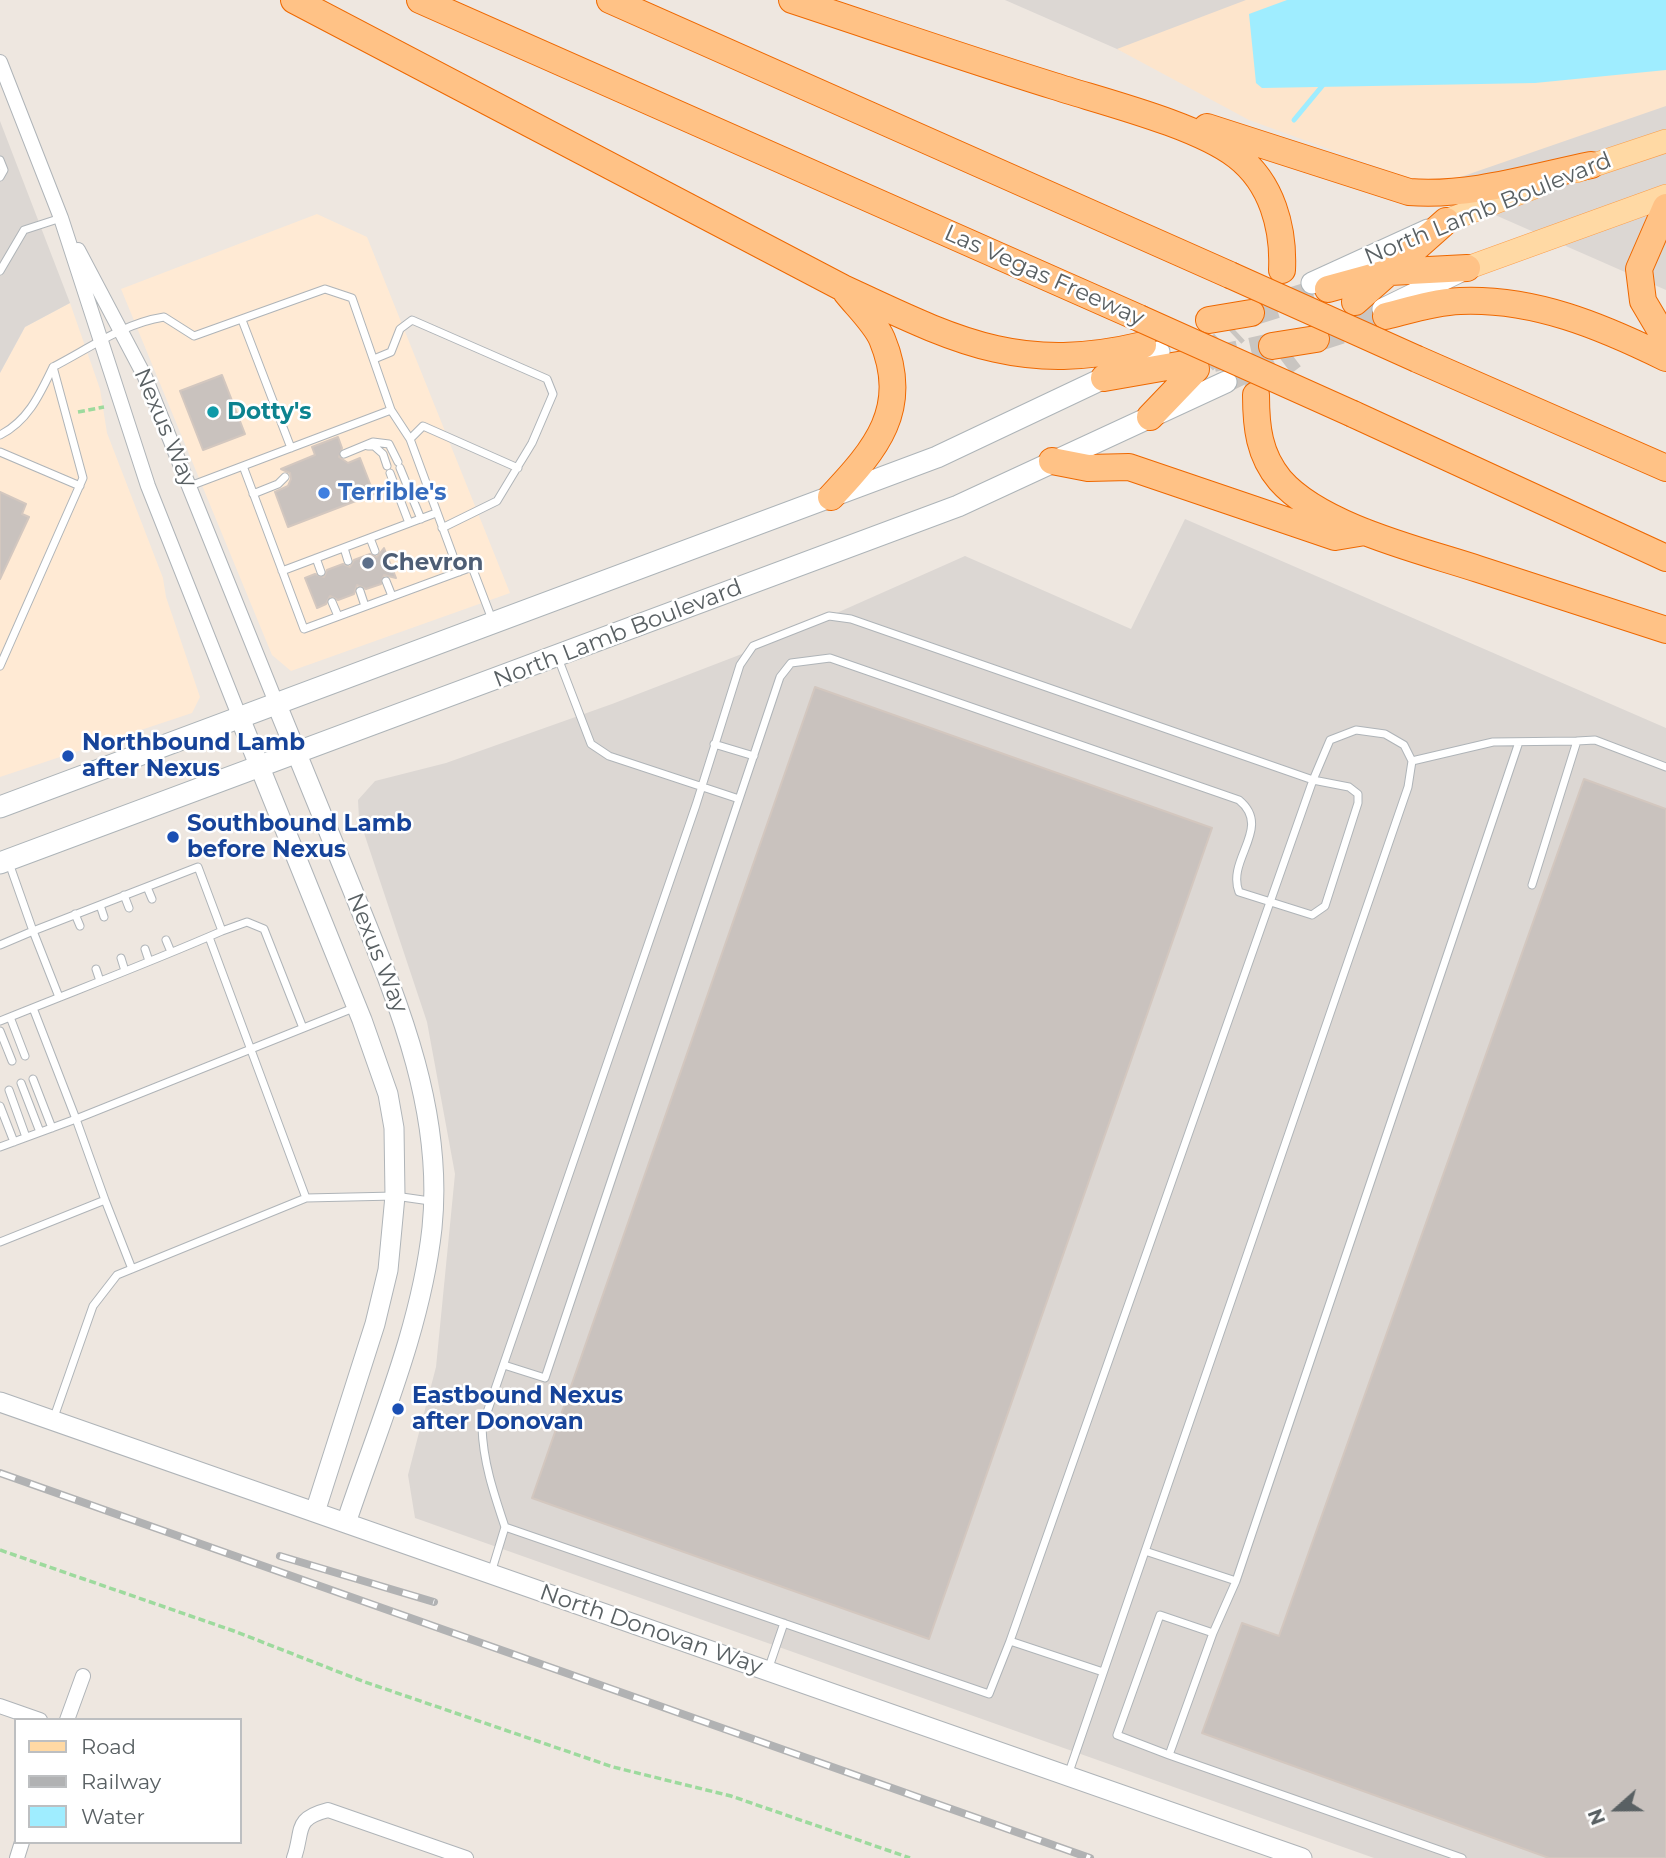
<!DOCTYPE html>
<html>
<head>
<meta charset="utf-8">
<style>
	body { margin:0 }
	#map { position:relative; width:1666px; height:1858px; overflow:hidden; background:#eee7e0; font-family:Montserrat,sans-serif }
	canvas { display:block }
	.legend { position:absolute; left:14px; top:1718px; width:228px; height:126px; box-sizing:border-box; background:#fff; border:2px solid #bdbfc1; margin:0; padding:9px 12px; list-style:none; font-size:21px; color:#596063 }
	.legend li { display:flex; align-items:center; gap:14px; height:35px }
	.legend b { width:35px; border:2px solid #bdbfc1 }
	.north { position:absolute; left:1582px; top:1774px; width:70px; height:70px; -webkit-text-stroke:5px #fff; paint-order:stroke; rotate:249deg; font-size:19px; font-weight:700; line-height:28px; text-align:center; color:#596063 }
	.north::after { content:''; display:block; margin:auto; width:24px; height:32px; background:#596063; clip-path:polygon(50% 0,100% 100%,50% 72%,0 100%) }
</style>
</head>
<body>
<div id="map">
<canvas width="1666" height="1858"></canvas>
<ul class="legend">
<li><b style="height:9px;background:#ffd9a4"></b>Road</li>
<li><b style="height:9px;background:#b1b2b3"></b>Railway</li>
<li><b style="height:19px;background:#9fedff"></b>Water</li>
</ul>
<div class="north">N</div>
</div>
<script>
const ctx = document.querySelector('canvas').getContext('2d');
ctx.lineJoin = 'round';
function paint(path, color) {
  ctx.fillStyle = color;
  ctx.fill(path, 'evenodd');
}
function trace(path, color, width, dash) {
  ctx.strokeStyle = color;
  ctx.lineWidth = width;
  ctx.lineCap = dash ? 'butt' : 'round';
  ctx.setLineDash(dash || []);
  ctx.stroke(path);
}
function label(font, color, halo, rows, align = 'center') {
  ctx.font = font + ' Montserrat,sans-serif';
  ctx.lineWidth = 5;
  ctx.setLineDash([]);
  ctx.textBaseline = 'middle';
  ctx.strokeStyle = halo;
  ctx.fillStyle = color;
  for (const [text, x, y, turn = 0] of rows) {
    ctx.save();
    ctx.translate(x, y);
    ctx.rotate((+turn || 0) * Math.PI / 180);
    ctx.textAlign = isNaN(turn) ? turn : align;
    if (halo) ctx.strokeText(text, 0, 0);
    ctx.fillText(text, 0, 0);
    ctx.restore();
  }
}
paint(new Path2D(`
	M317 214 367 237 510 593 291 671 272 655 121 289Z
	M70 303 100 389 107 433 163 578 166 597 200 697 192 713 0 777V373L25 327Z`), '#ffead4');
paint(new Path2D(`
	M1005 0H1666V290L1117 49Z
	M0 121 70 303 25 327 0 373Z
	M1185 519 1666 728V1858H1374L415 1518 408 1475 436 1367 455 1174 427 1022 359 818 358 800 375 781 446 763 612 704 760 647 965 556 1131 629Z`), '#dcd7d3');
paint(new Path2D(`
	M1246 0H1666V106L1452 180 1417 181 1249 120 1117 49Z`), '#fde5cc');
paint(new Path2D(`
	M1287 0H1666V70L1535 83 1262 88 1256 83 1249 14Z`), '#9fedff');
trace(new Path2D(`
	M1294 120 1323 85`), '#9fedff', 5);
const building = new Path2D(`
	M222 375 245 434 203 450 180 391Z
	M338 437 342 448 339 457 348 463 360 458 374 494 288 527 275 492 288 486 291 479 290 473 281 469 315 455 312 447Z
	M0 492 26 504 22 514 29 517 0 579Z
	M384 548 396 578 384 575 381 584 366 589 357 585 354 594 338 600 330 596 326 604 317 608 305 578 315 574 324 577 327 570 343 564 350 567 354 560 370 554 377 557Z
	M815 687 1212 828 929 1639 532 1498Z
	M1584 779 1666 809V1858H1549L1202 1733 1242 1623 1279 1636Z`);
paint(building, '#c9c2be');
trace(building, '#d3c7bf', 2);
trace(new Path2D(`
	M1337 330 1378 312
	M1226 382 1286 353`), '#c9c5c1', 21, [21, 10]);
trace(new Path2D(`
	M1251 313 1328 289
	M1316 339 1386 316
	M1213 359 1272 346
	M1204 361 1236 331
	M1257 390 1260 381 1293 356`), '#c9c5c1', 26, [26, 13]);
const service = new Path2D(`
	M0 160 4 170 0 177
	M0 271 24 230 61 218
	M242 320 291 448
	M374 359 391 352 400 329 412 320 547 379 553 394 532 443 497 501 442 528
	M391 410 410 439 459 572
	M0 435C28 421 40 394 53 367
	M410 439 423 426 518 468
	M368 446H374L383 454 387 466
	M0 452 80 486
	M344 454 373 442 389 444 398 462
	M243 466 304 629 472 567 493 622
	M400 468 421 519
	M390 473 409 523
	M253 494 278 484 285 477
	M370 538 375 551
	M344 548 348 561
	M316 558 321 572
	M282 571 436 513
	M386 581 392 596
	M360 591 365 606
	M332 602 338 616
	M558 658 591 744 609 756 739 799
	M0 666 83 478 53 367C88 349 124 323 164 317L194 336 325 289 352 298 391 410 190 486
	M714 744 754 756
	M1412 761 1493 742 1577 741
	M1532 885 1577 741 1595 740 1666 767
	M147 887 152 899
	M124 895 129 908
	M100 905 104 917
	M75 914 80 926
	M222 931 247 922 264 929 303 1028
	M209 937 306 1198
	M166 940 171 952
	M0 945 33 931 9 863
	M145 949 149 961
	M121 958 125 971
	M96 969 100 981
	M33 1008 76 1119 356 1007
	M10 1017 25 1056
	M0 1021C74 991 149 963 222 931L198 867 33 931 59 997
	M0 1031 12 1061
	M33 1079 52 1128
	M21 1083 40 1132
	M9 1090 26 1137
	M0 1106 14 1142
	M0 1147 76 1119 105 1200
	M0 1242 105 1200 132 1269
	M504 1365 545 1378 780 677 791 663 830 658 1239 800C1273 828 1226 859 1239 892L1312 915 1325 906 1358 803V794L1349 787 1313 780 851 619 829 616 753 646 740 665 696 805 482 1427C483 1462 494 1494 505 1527L989 1694 1010 1641
	M53 1420 93 1306 117 1275 306 1198 395 1196 430 1201
	M1145 1551 1236 1581
	M491 1573 505 1527
	M768 1670 784 1623
	M1169 1755 1117 1735 1160 1615 1213 1633
	M1068 1775 1408 787 1412 761 1404 745 1385 734 1356 730 1330 740 1313 780 1010 1641 1103 1672
	M1462 1858 1169 1755 1213 1633 1236 1581 1519 742`);
const minor = new Path2D(`
	M0 62 61 218 148 486 240 718
	M78 250 145 377 277 705
	M0 1706 40 1720
	M67 1720 83 1676
	M17 1858 22 1842
	M294 1858C304 1830 293 1819 328 1810L466 1858`);
const tertiary = new Path2D(`
	M277 705C303 768 329 832 355 896 398 1002 444 1111 432 1228 421 1329 378 1427 346 1523
	M240 718 362 1020 388 1094 394 1128 395 1196 388 1270 375 1324 315 1512
	M0 1402 1302 1858`);
const secondary = new Path2D(`
	M1312 283 1428 230
	M1383 309 1461 271
	M0 807 937 457 1159 352
	M0 863 958 506 1226 382`);
const primary = new Path2D(`
	M1576 171 1666 141
	M1446 221 1537 186
	M1467 268 1666 196`);
const motorway = new Path2D(`
	M294 0 843 288C953 339 1018 375 1143 345
	M420 0 1139 318
	M610 0 1230 275
	M792 0C880 29 967 59 1054 86 1104 102 1197 125 1237 156 1272 183 1284 228 1282 270
	M1207 127 1409 192C1469 197 1532 177 1591 165
	M1666 207 1639 269 1643 301 1666 340
	M1328 289 1390 272 1467 268
	M1355 302 1446 221
	M1386 316C1410 310 1435 302 1460 301 1534 298 1601 326 1666 358
	M1209 320 1251 313
	M1272 346 1316 339
	M1417 359 1666 468
	M1104 378 1184 364
	M1256 395C1256 427 1259 455 1280 480 1321 527 1420 550 1478 569 1541 589 1603 610 1666 630
	M1353 414 1666 558
	M1150 417 1196 369
	M1052 461 1088 468 1129 467 1335 537 1365 532
	M831 497C876 449 911 409 882 339 875 323 857 306 846 292`);
trace(service, '#afb4b8', 9);
trace(minor, '#afb4b8', 16);
trace(tertiary, '#afb4b8', 21);
trace(secondary, '#adb4b8', 23);
trace(primary, '#fc9e4b', 24);
trace(motorway, '#ee6800', 28);
trace(new Path2D(`
	M78 412 104 407
	M0 1550 234 1631 362 1681 613 1767 731 1796 910 1858`), '#9dda9d', 3.5, [7, 3.5]);
trace(service, '#fff', 7);
trace(minor, '#fff', 14);
trace(tertiary, '#fff', 19);
trace(secondary, '#fff', 21);
trace(primary, '#ffd9a4', 23);
trace(motorway, '#ffc286', 26);
const rail = new Path2D(`
	M0 1473 1090 1858
	M280 1556 434 1602`);
trace(rail, '#b1b2b3', 8);
trace(rail, '#fff', 5, [16]);
const motorwayBridge = new Path2D(`
	M1230 275 1417 359
	M1139 318 1353 414`);
trace(motorwayBridge, '#ee6800', 28, []);
trace(motorwayBridge, '#ffc286', 26);
for (const [x, y, r, color] of [
	[213,412,7,"#0f9aa8"],
	[324,493,7,"#3f7fe0"],
	[368,563,7,"#5c6f8a"],
	[68,756,7,"#1a4fb4"],
	[173,837,7,"#1a4fb4"],
	[398,1409,7,"#1a4fb4"]
]) {
  const dot = new Path2D();
  dot.arc(x, y, r, 0, 2 * Math.PI);
  ctx.fillStyle = color;
  ctx.fill(dot);
  trace(dot, '#fff', 2.5);
}
label('23px', '#596063', '#fff', [
	["North Lamb Boulevard",1488,209,-22],
	["Las Vegas Freeway",1044,276,24],
	["Nexus Way",165,428,67],
	["North Lamb Boulevard",618,634,-21],
	["Nexus Way",377,953,68],
	["North Donovan Way",651,1630,19]
]);
label('bold 23px', '#0d838f', '#fff', [
	["Dotty's",227,412]
], 'left');
label('bold 23px', '#366cbe', '#fff', [
	["Terrible's",338,493]
], 'left');
label('bold 23px', '#4e5e75', '#fff', [
	["Chevron",382,563]
], 'left');
label('bold 23px', '#164399', '#fff', [
	["Northbound Lamb",82,743],
	["after Nexus",82,769],
	["Southbound Lamb",187,824],
	["before Nexus",187,850],
	["Eastbound Nexus",412,1396],
	["after Donovan",412,1422]
], 'left');
</script>
</body>
</html>
